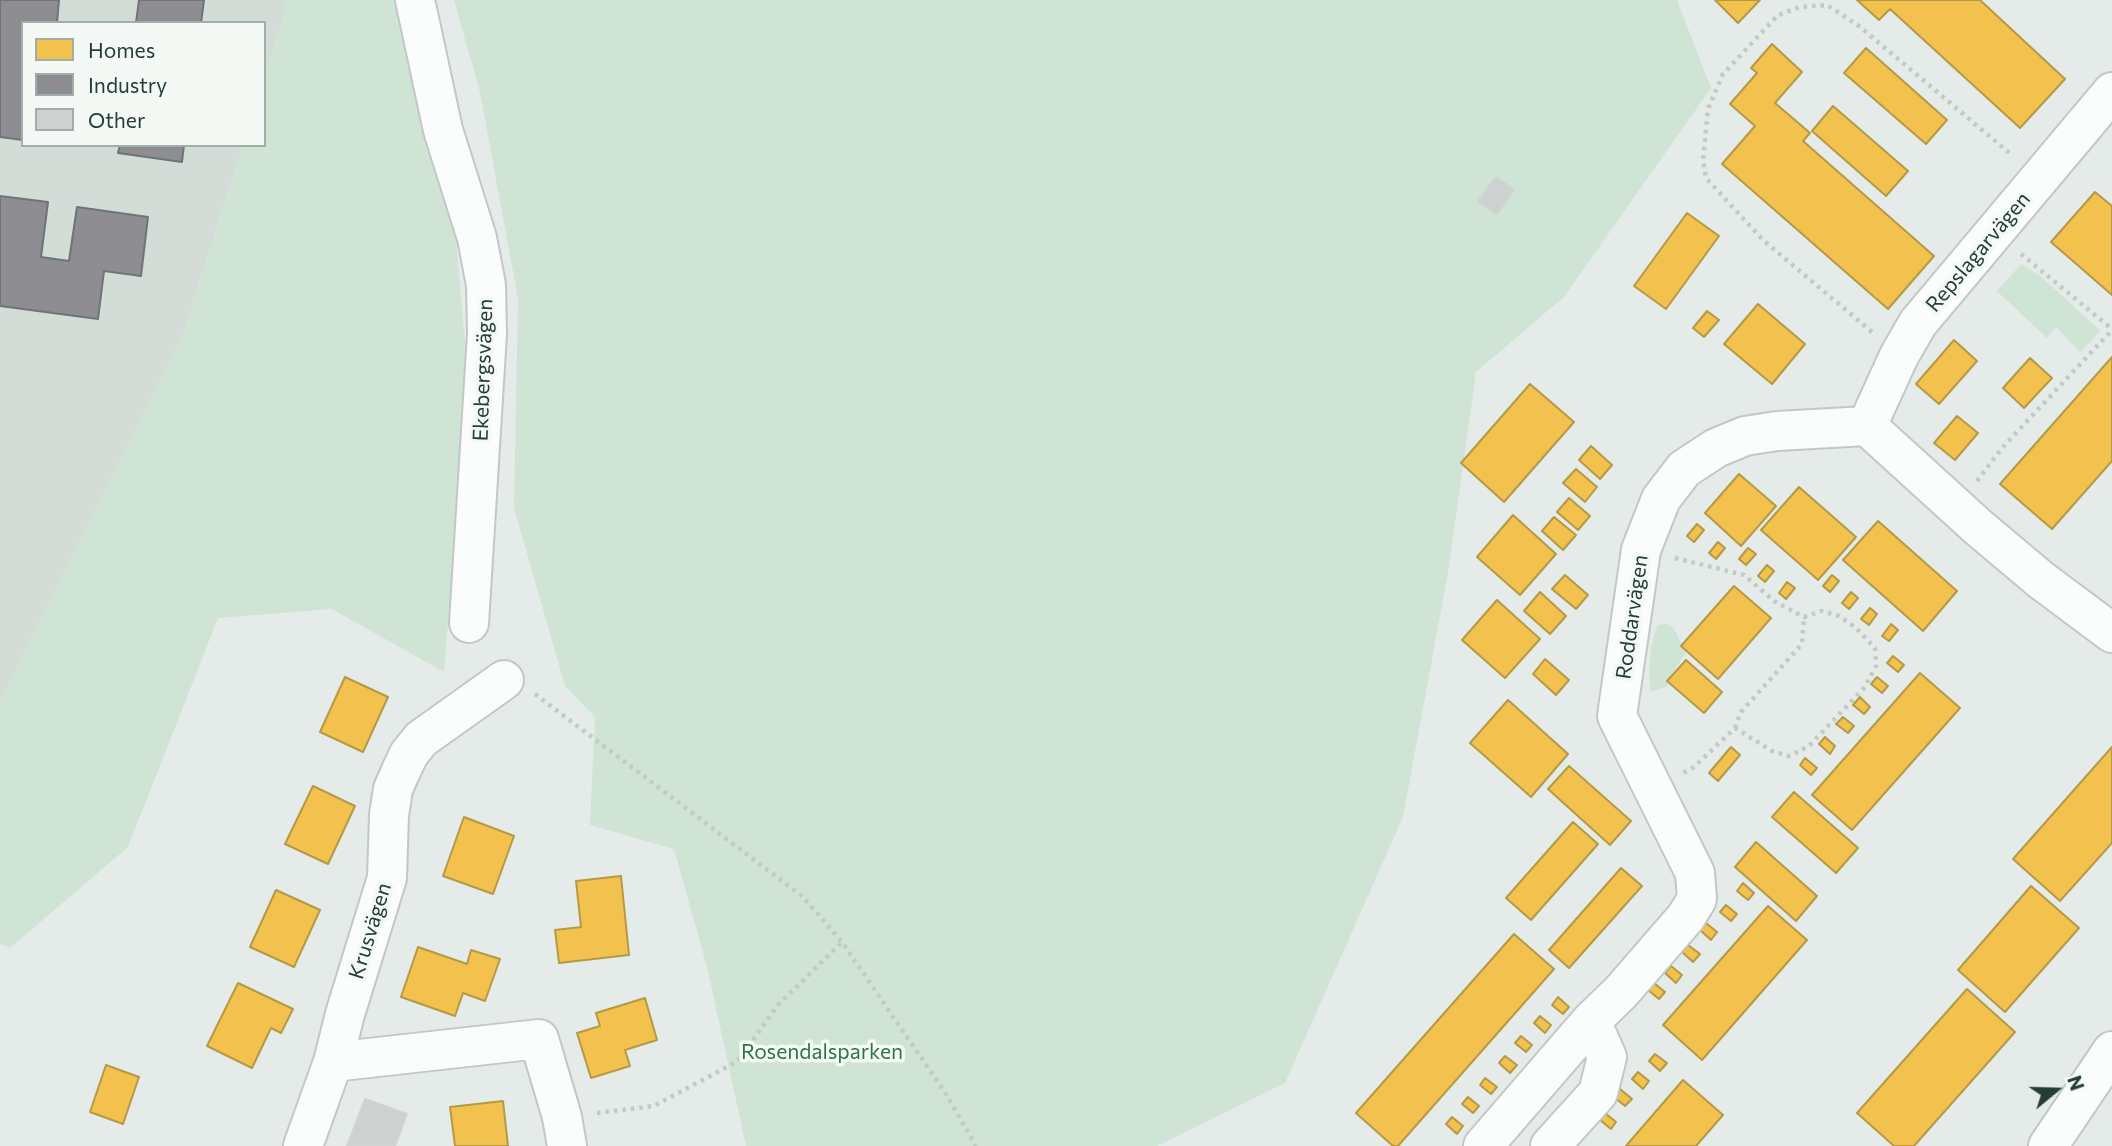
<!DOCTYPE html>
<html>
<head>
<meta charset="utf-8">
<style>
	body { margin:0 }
	#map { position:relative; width:2112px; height:1146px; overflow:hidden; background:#e5ebe8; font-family:Commissioner,sans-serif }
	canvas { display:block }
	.legend { position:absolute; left:21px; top:21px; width:245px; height:126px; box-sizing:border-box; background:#f4f9f6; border:2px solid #a0aea9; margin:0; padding:9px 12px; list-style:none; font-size:21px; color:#233e35 }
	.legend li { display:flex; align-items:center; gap:14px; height:35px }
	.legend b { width:35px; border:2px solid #a0aea9 }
	.north { position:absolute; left:2021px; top:1055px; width:70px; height:70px; -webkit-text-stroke:5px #f4f9f6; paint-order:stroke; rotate:71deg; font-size:19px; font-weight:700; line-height:28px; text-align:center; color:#233e35 }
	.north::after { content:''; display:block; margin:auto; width:24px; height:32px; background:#233e35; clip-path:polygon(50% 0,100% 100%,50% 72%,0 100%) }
</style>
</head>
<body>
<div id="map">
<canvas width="2112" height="1146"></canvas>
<ul class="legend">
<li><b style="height:19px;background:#f2c14e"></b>Homes</li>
<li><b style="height:19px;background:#8d8d92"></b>Industry</li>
<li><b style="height:19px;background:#cdd2d0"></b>Other</li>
</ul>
<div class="north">N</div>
</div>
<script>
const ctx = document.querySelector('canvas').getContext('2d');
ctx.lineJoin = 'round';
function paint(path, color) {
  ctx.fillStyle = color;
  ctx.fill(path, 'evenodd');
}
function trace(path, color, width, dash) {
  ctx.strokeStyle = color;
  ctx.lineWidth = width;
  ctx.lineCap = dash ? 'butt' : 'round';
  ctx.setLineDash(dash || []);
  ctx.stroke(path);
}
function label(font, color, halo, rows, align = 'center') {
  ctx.font = font + ' Commissioner,sans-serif';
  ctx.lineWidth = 7;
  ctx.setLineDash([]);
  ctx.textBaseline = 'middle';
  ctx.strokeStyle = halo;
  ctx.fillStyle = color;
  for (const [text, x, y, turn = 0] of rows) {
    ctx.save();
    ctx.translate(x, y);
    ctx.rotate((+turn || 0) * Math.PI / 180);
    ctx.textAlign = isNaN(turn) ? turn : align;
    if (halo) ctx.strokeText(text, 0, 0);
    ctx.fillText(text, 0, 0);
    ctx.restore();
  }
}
paint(new Path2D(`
	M0 0H284V17L264 79V23H23V145H243L182 338 0 703Z`), '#d4dcd8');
paint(new Path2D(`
	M284 0H396L452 193 468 376 444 672 332 609 218 618 128 847 10 948 0 944V703L182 338 243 145H264V79L284 17Z
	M454 0H1677L1711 88 1564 297 1476 372 1448 572 1403 817 1285 1083 1157 1146H746L707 967 674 849 590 825 595 717 565 686 514 508 518 299 480 92Z
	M2021 264 2039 275 2101 331 2080 352 2056 327 2047 338 1997 291Z
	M1666 624C1679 628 1677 642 1687 651L1667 681 1668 686 1651 692C1647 672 1650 643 1658 625Z`), '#cfe4d4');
const homes = new Path2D(`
	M1715 0H1760L1738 23Z
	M1857 0H1980L2065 79 2020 128 1890 9 1879 20Z
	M1772 44 1802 72 1775 103 1810 133 1803 141 1934 256 1888 309 1722 164 1755 126 1730 104 1757 73 1751 68Z
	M1866 48 1947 120 1926 144 1844 73Z
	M1833 106 1908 171 1886 196 1812 131Z
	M2095 192 2112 206V295L2051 242Z
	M1687 213 1719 236 1666 309 1634 286Z
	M1758 304 1805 344 1772 384 1724 344Z
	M1707 311 1719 320 1704 337 1693 328Z
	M1954 340 1977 361 1939 404 1916 384Z
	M2112 357V461L2052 529 2000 484Z
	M2030 358 2052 378 2024 408 2003 388Z
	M1530 384 1574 422 1504 502 1461 463Z
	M1957 416 1978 433 1955 460 1934 443Z
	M1591 446 1612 465 1600 479 1579 460Z
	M1576 469 1597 487 1585 502 1563 483Z
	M1739 474 1776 506 1741 546 1705 513Z
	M1799 487 1856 537 1818 580 1761 530Z
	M1569 498 1590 516 1578 530 1557 512Z
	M1513 515 1556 554 1520 595 1477 557Z
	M1554 517 1576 535 1563 550 1542 531Z
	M1878 521 1957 591 1923 631 1843 560Z
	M1697 524 1704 530 1694 542 1687 536Z
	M1718 542 1725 548 1716 559 1709 553Z
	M1748 548 1756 554 1746 565 1739 559Z
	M1767 565 1774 571 1765 582 1758 576Z
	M1565 575 1588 595 1576 609 1552 589Z
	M1832 575 1839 581 1830 592 1823 586Z
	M1787 582 1795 588 1786 599 1779 593Z
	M1734 586 1771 618 1718 679 1681 646Z
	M1540 592 1566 616 1550 634 1524 611Z
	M1851 592 1858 598 1849 609 1842 603Z
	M1497 600 1540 639 1505 678 1462 640Z
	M1870 608 1877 614 1869 625 1861 619Z
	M1891 624 1898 630 1889 641 1882 636Z
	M1893 656 1904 665 1898 672 1887 663Z
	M1545 659 1569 680 1556 695 1533 674Z
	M1686 660 1722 692 1704 713 1667 681Z
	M1920 673 1960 708 1852 830 1812 795Z
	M345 677 388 697 363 752 320 732Z
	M1877 677 1888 686 1882 693 1871 684Z
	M1860 697 1870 707 1864 714 1853 705Z
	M1508 700 1568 754 1531 797 1470 743Z
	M1843 717 1854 726 1848 733 1836 724Z
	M1825 737 1835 746 1830 754 1819 744Z
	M1731 747 1740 755 1718 781 1709 773Z
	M2112 747V843L2060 901 2013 859Z
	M1805 758 1817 768 1811 775 1800 765Z
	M1569 766 1631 821 1610 845 1548 789Z
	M313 786 355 806 328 864 285 844Z
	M1794 792 1858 848 1836 873 1772 817Z
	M464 817 514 836 493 894 443 876Z
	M1573 822 1598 844 1531 920 1506 898Z
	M1756 842 1817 896 1796 921 1735 867Z
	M1621 868 1642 886 1569 968 1549 950Z
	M621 876 629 955 559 963 555 930 581 927 576 881Z
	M1743 883 1754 893 1748 900 1737 891Z
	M2031 886 2079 928 2005 1012 1958 970Z
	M276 890 320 910 294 967 250 947Z
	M1726 905 1737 914 1731 921 1720 912Z
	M1768 906 1807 940 1702 1060 1663 1025Z
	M1706 923 1717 932 1711 940 1700 930Z
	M1514 934 1554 969 1398 1146H1393L1356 1113Z
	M1688 945 1700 954 1693 962 1682 952Z
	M418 947 467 964 471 950 500 959 485 1001 463 993 455 1016 401 997Z
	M1671 966 1682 975 1676 983 1665 973Z
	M238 983 293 1009 281 1033 271 1028 252 1068 207 1046Z
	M1654 983 1665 992 1659 999 1648 990Z
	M1967 989 2015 1032 1914 1146H1894L1857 1113Z
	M1558 997 1569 1007 1563 1014 1552 1005Z
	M645 998 657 1040 625 1050 630 1066 591 1078 577 1033 600 1026 596 1013Z
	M1540 1016 1551 1025 1545 1033 1534 1023Z
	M1521 1036 1532 1045 1526 1052 1515 1043Z
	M1655 1054 1667 1063 1660 1071 1649 1061Z
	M1505 1056 1517 1065 1510 1073 1499 1063Z
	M106 1065 139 1077 123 1124 90 1112Z
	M1638 1072 1649 1081 1643 1089 1632 1079Z
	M1485 1078 1497 1087 1491 1094 1480 1085Z
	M1683 1080 1723 1115 1696 1146H1626Z
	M1620 1089 1632 1099 1625 1106 1614 1097Z
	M1468 1097 1479 1106 1473 1113 1462 1104Z
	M503 1101 508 1146H455L450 1107Z
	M1605 1113 1616 1122 1611 1129 1600 1120Z
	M1452 1117 1463 1126 1457 1134 1446 1124Z`);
paint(homes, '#f2c14e');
trace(homes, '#b49a46', 2);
const industry = new Path2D(`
	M0 0H59L57 23H23V140L0 137Z
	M139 0H204L201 23H136Z
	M120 145H184L182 162 118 153Z
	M0 196 48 202 41 257 69 261 77 207 148 217 141 276 104 271 98 319 0 306Z`);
paint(industry, '#8d8d92');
trace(industry, '#6d7576', 2);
const building = new Path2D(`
	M1496 177 1514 190 1497 214 1478 201Z
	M365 1099 407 1114 395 1146H347Z`);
paint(building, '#cdd2d0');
trace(building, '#ced4d1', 2);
const minor = new Path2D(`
	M415 0 443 130 477 238 486 285 487 334 469 623
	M1867 426 1899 356 1918 323 2112 92
	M333 1062 539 1039 562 1117 567 1146
	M303 1146 333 1062 345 1014 387 878 389 815 393 789 400 773 409 754 421 739 504 680
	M1483 1146 1591 1021 1621 992 1686 917 1697 899 1695 873 1617 716 1641 550 1661 499 1684 469 1716 448 1745 436 1777 431 1867 426 1978 527 2041 580 2112 633
	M1550 1146 1598 1093 1607 1057 1591 1021
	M2048 1146 2112 1051`);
trace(minor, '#c2c8c5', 42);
trace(new Path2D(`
	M2021 254 2112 329
	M1872 332 1763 240 1706 178 1703 160 1708 109 1723 74 1778 15 1800 7 1827 5 1859 26 2013 156
	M1977 481 2003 447 2112 330
	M1675 558 1744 575 1774 601 1804 617 1822 611 1839 616 1856 628 1875 648 1876 666 1864 688 1809 746 1789 756 1772 751 1735 728 1694 767 1683 773
	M535 694 802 896 842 942 946 1094 976 1146
	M1735 728 1741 712 1802 644 1804 617
	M597 1113 654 1106 738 1061 777 1006 842 942`), '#c2cac6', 4.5, [3.5, 5]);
trace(minor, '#fbfcfc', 38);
label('21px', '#233e35', '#f4f9f6', [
	["Repslagarvägen",1978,252,-50],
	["Ekebergsvägen",483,370,-88],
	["Roddarvägen",1632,617,-82],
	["Krusvägen",370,931,-73]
]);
label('21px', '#2e7545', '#f4f9f6', [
	["Rosendalsparken",822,1052]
]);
</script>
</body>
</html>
